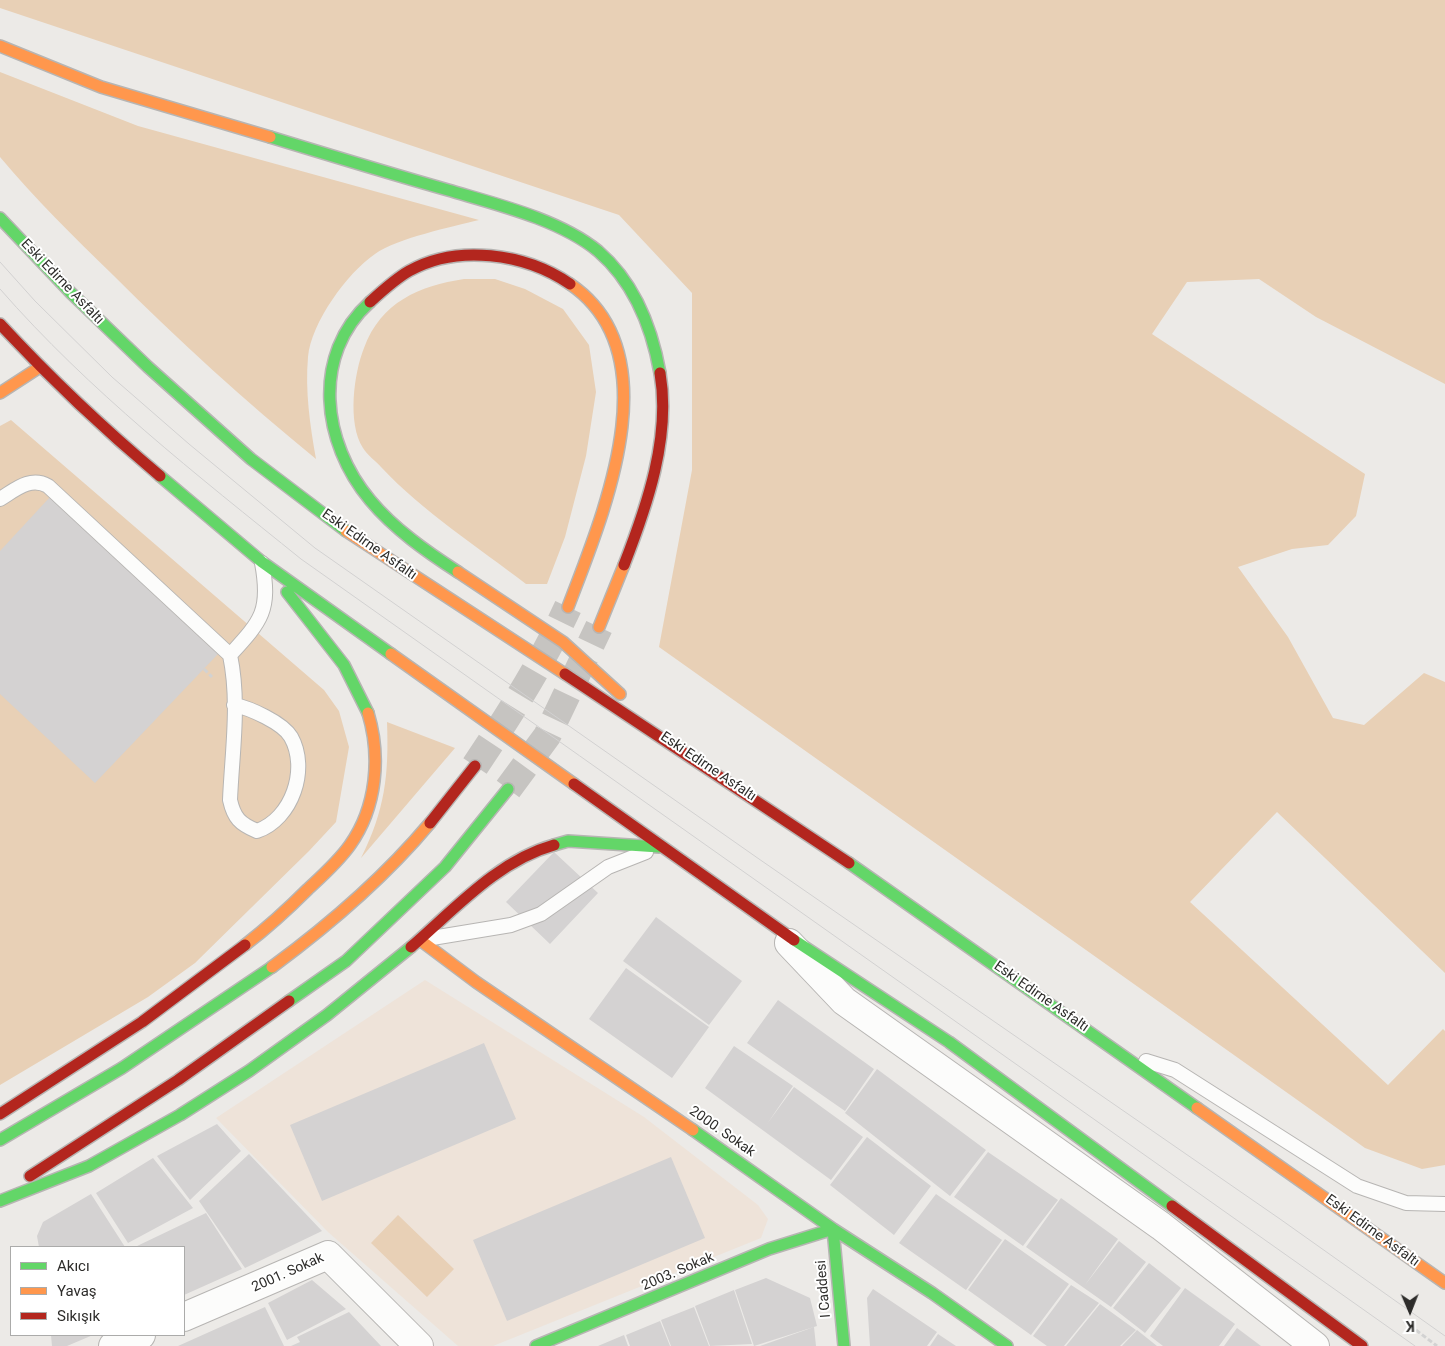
<!DOCTYPE html>
<html>
<head>
<meta charset="utf-8">
<style>
	body { margin:0 }
	#map { position:relative; width:1445px; height:1346px; overflow:hidden; background:#eceae7; font-family:Roboto,sans-serif }
	canvas { display:block }
	.legend { position:absolute; left:10px; top:1246px; width:175px; height:90px; box-sizing:border-box; background:#fff; border:1px solid #ababaa; margin:0; padding:6px 9px; list-style:none; font-size:15px; color:#2d2c2a }
	.legend li { display:flex; align-items:center; gap:10px; height:25px }
	.legend b { width:25px; border:1px solid #ababaa }
	.north { position:absolute; left:1385px; top:1286px; width:50px; height:50px; -webkit-text-stroke:4px #fff; paint-order:stroke; rotate:179deg; font-size:14px; font-weight:700; line-height:20px; text-align:center; color:#2d2c2a }
	.north::after { content:''; display:block; margin:auto; width:18px; height:22px; background:#2d2c2a; clip-path:polygon(50% 0,100% 100%,50% 72%,0 100%) }
</style>
</head>
<body>
<div id="map">
<canvas width="1445" height="1346"></canvas>
<ul class="legend">
<li><b style="height:6px;background:#63d668"></b>Akıcı</li>
<li><b style="height:6px;background:#ff974d"></b>Yavaş</li>
<li><b style="height:6px;background:#b3261e"></b>Sıkışık</li>
</ul>
<div class="north">K</div>
</div>
<script>
const ctx = document.querySelector('canvas').getContext('2d');
ctx.lineJoin = 'round';
function paint(path, color) {
  ctx.fillStyle = color;
  ctx.fill(path, 'evenodd');
}
function trace(path, color, width, dash) {
  ctx.strokeStyle = color;
  ctx.lineWidth = width;
  ctx.lineCap = dash ? 'butt' : 'round';
  ctx.setLineDash(dash || []);
  ctx.stroke(path);
}
function label(font, color, halo, rows, align = 'center') {
  ctx.font = font + ' Roboto,sans-serif';
  ctx.lineWidth = 4;
  ctx.setLineDash([]);
  ctx.textBaseline = 'middle';
  ctx.strokeStyle = halo;
  ctx.fillStyle = color;
  for (const [text, x, y, turn = 0] of rows) {
    ctx.save();
    ctx.translate(x, y);
    ctx.rotate((+turn || 0) * Math.PI / 180);
    ctx.textAlign = isNaN(turn) ? turn : align;
    if (halo) ctx.strokeText(text, 0, 0);
    ctx.fillText(text, 0, 0);
    ctx.restore();
  }
}
paint(new Path2D(`
	M425 980 644 1117 758 1205 768 1219 761 1238 493 1346H458L328 1232 216 1118Z`), '#eee3d9');
paint(new Path2D(`
	M0 0H1445V384L1316 317 1259 279 1187 282 1152 334 1365 474 1356 516 1328 545 1292 549 1238 567 1288 637 1333 718 1364 725 1424 673 1445 682V973L1277 812 1190 902 1388 1085 1443 1029 1445 1031V1165L1422 1169 1365 1148 659 647 692 470V293L619 215 0 8Z
	M0 72 138 126 479 220C452 227 397 238 375 254 347 273 311 323 308 357 305 391 310 425 316 459 245 401 178 340 113 275 74 237 35 199 0 157Z
	M464 279H495L525 289 563 309 589 345 596 392 586 456 565 537 547 584H526C478 547 423 512 381 467 376 461 367 455 363 448 347 423 354 373 364 348 381 302 419 286 464 279Z
	M11 420 324 690 339 711 349 747 336 822 309 851 195 963 148 997 0 1085V426Z
	M387 722 455 748 361 858C385 810 389 775 387 722Z
	M398 1215 454 1269 427 1297 371 1243Z`), '#e8d0b6');
paint(new Path2D(`
	M50 497 218 654 95 783 0 694V551Z
	M554 852 598 893 550 944 506 902Z
	M656 917 742 981 709 1025 623 961Z
	M626 968 709 1027 672 1078 589 1019Z
	M778 1000 874 1069 845 1111 747 1043Z
	M484 1043 516 1119 322 1201 290 1125Z
	M734 1046 793 1086 767 1124 794 1087 863 1137 831 1180 705 1088Z
	M877 1069 986 1150 950 1196 845 1113Z
	M217 1124 241 1151 190 1200 157 1156Z
	M867 1137 931 1186 894 1235 830 1185Z
	M988 1152 1058 1200 1023 1246 954 1197Z
	M249 1154 322 1231 245 1268 199 1201Z
	M671 1157 705 1238 507 1321 473 1240Z
	M153 1158 193 1208 128 1243 96 1193Z
	M91 1194 125 1247H39L37 1236 43 1222Z
	M936 1194 1002 1240 966 1290 899 1243Z
	M1061 1198 1118 1239 1085 1285 1119 1241 1146 1262 1111 1307 1026 1247Z
	M206 1213 242 1269 184 1295V1247H135Z
	M1005 1239 1069 1284 1031 1335 968 1290Z
	M1149 1263 1181 1288 1145 1333 1113 1308Z
	M766 1278 810 1298 817 1326 754 1346 735 1290Z
	M312 1280 346 1309 287 1340 268 1303Z
	M1071 1285 1099 1303 1064 1346H1047L1033 1336Z
	M1185 1288 1235 1324 1219 1346H1163L1150 1336Z
	M873 1289 937 1332 927 1346H870L867 1298Z
	M734 1290 752 1344 710 1346 695 1306Z
	M1100 1304 1136 1330 1120 1346H1066Z
	M265 1307 284 1346H178Z
	M694 1307 709 1346H671L661 1320Z
	M349 1312 381 1346H291L300 1342 297 1337Z
	M660 1321 670 1346H630L626 1335Z
	M814 1327 816 1346H760Z
	M1237 1328 1261 1346H1224Z
	M1137 1330 1157 1346H1122Z
	M938 1334 956 1346H930Z
	M51 1335H93L67 1346H52Z
	M624 1335 628 1346H598Z`), '#d4d2d2');
trace(new Path2D(`
	M475 766C510 714 542 663 568 607
	M508 789 547 736 599 627`), '#c6c4c1', 28, [28, 14]);
const lane = new Path2D(`
	M0 499C15 490 30 476 48 486L230 655C261 621 271 611 262 563
	M230 655C240 703 232 752 230 800 234 818 240 824 257 831 292 819 309 769 291 737 283 723 250 708 234 705
	M426 939 511 925 541 914 608 867 646 852
	M1146 1061 1175 1070 1357 1186 1406 1203 1445 1204`);
const street = new Path2D(`
	M789 943 844 1001 1161 1226 1315 1346
	M184 1317 328 1255 419 1346
	M113 1346 141 1335`);
const fast = new Path2D(`
	M270 137C329 155 388 173 448 190 495 204 559 219 598 251 634 282 652 328 660 373
	M0 218 71 293 148 367 251 459 346 531
	M370 302C311 355 322 443 370 500 394 529 427 552 458 572
	M160 476 262 562 391 654
	M287 592 344 665 368 713
	M554 845 568 841 659 847
	M849 863 1197 1108
	M794 940 949 1042 1172 1206
	M289 1001 346 961 445 867 508 789
	M693 1130 833 1229 932 1293 1007 1346
	M0 1140 122 1068 272 967
	M0 1201 89 1166 180 1115 249 1071 327 1015 411 947
	M833 1229 844 1346
	M536 1346 769 1249 833 1229`);
const slow = new Path2D(`
	M0 46 101 87 270 137
	M0 393 40 367
	M346 531 565 674
	M458 572 563 642 620 694
	M568 607C602 517 673 354 570 284
	M599 627 624 565
	M391 654 574 784
	M420 940 476 982 693 1130
	M245 945C267 928 288 909 308 889 323 875 338 862 350 845 377 807 381 756 368 713
	M272 967C329 925 384 878 430 823
	M1197 1108 1445 1283`);
const jam = new Path2D(`
	M370 302C382 291 395 279 409 271 457 244 525 253 570 284
	M0 324C50 378 104 429 160 476
	M624 565C647 506 671 437 660 373
	M565 674 849 863
	M574 784 794 940
	M430 823 475 766
	M411 947C455 909 497 861 554 845
	M0 1114 142 1022 245 945
	M30 1176 178 1080 289 1001
	M1172 1206 1362 1346`);
trace(lane, '#b7b5b3', 16);
trace(street, '#b7b5b3', 30);
trace(fast, '#b7b5b3', 14);
trace(slow, '#b7b5b3', 14);
trace(jam, '#b7b5b3', 14);
trace(new Path2D(`
	M204 669 212 677
	M1404 1321 1437 1346`), '#d2d2d2', 3, [5, 2.5]);
trace(lane, '#fcfcfb', 14);
trace(street, '#fcfcfb', 28);
trace(fast, '#63d668', 11);
trace(slow, '#ff974d', 11);
trace(jam, '#b3261e', 11);
trace(new Path2D(`
	M0 262 35 301 112 377 189 444 315 548 759 859 1280 1219 1445 1336
	M0 289C89 391 197 475 301 559L1415 1346`), '#d2d1d1', 1);
label('14px', '#2d2c2a', '#fff', [
	["Eski Edirne Asfaltı",62,282,46],
	["Eski Edirne Asfaltı",369,545,35],
	["Eski Edirne Asfaltı",708,767,34],
	["Eski Edirne Asfaltı",1041,997,35],
	["2000. Sokak",722,1132,35],
	["Eski Edirne Asfaltı",1372,1231,36],
	["2003. Sokak",678,1272,-23],
	["2001. Sokak",288,1273,-24],
	["I Caddesi",824,1289,-95]
]);
</script>
</body>
</html>
